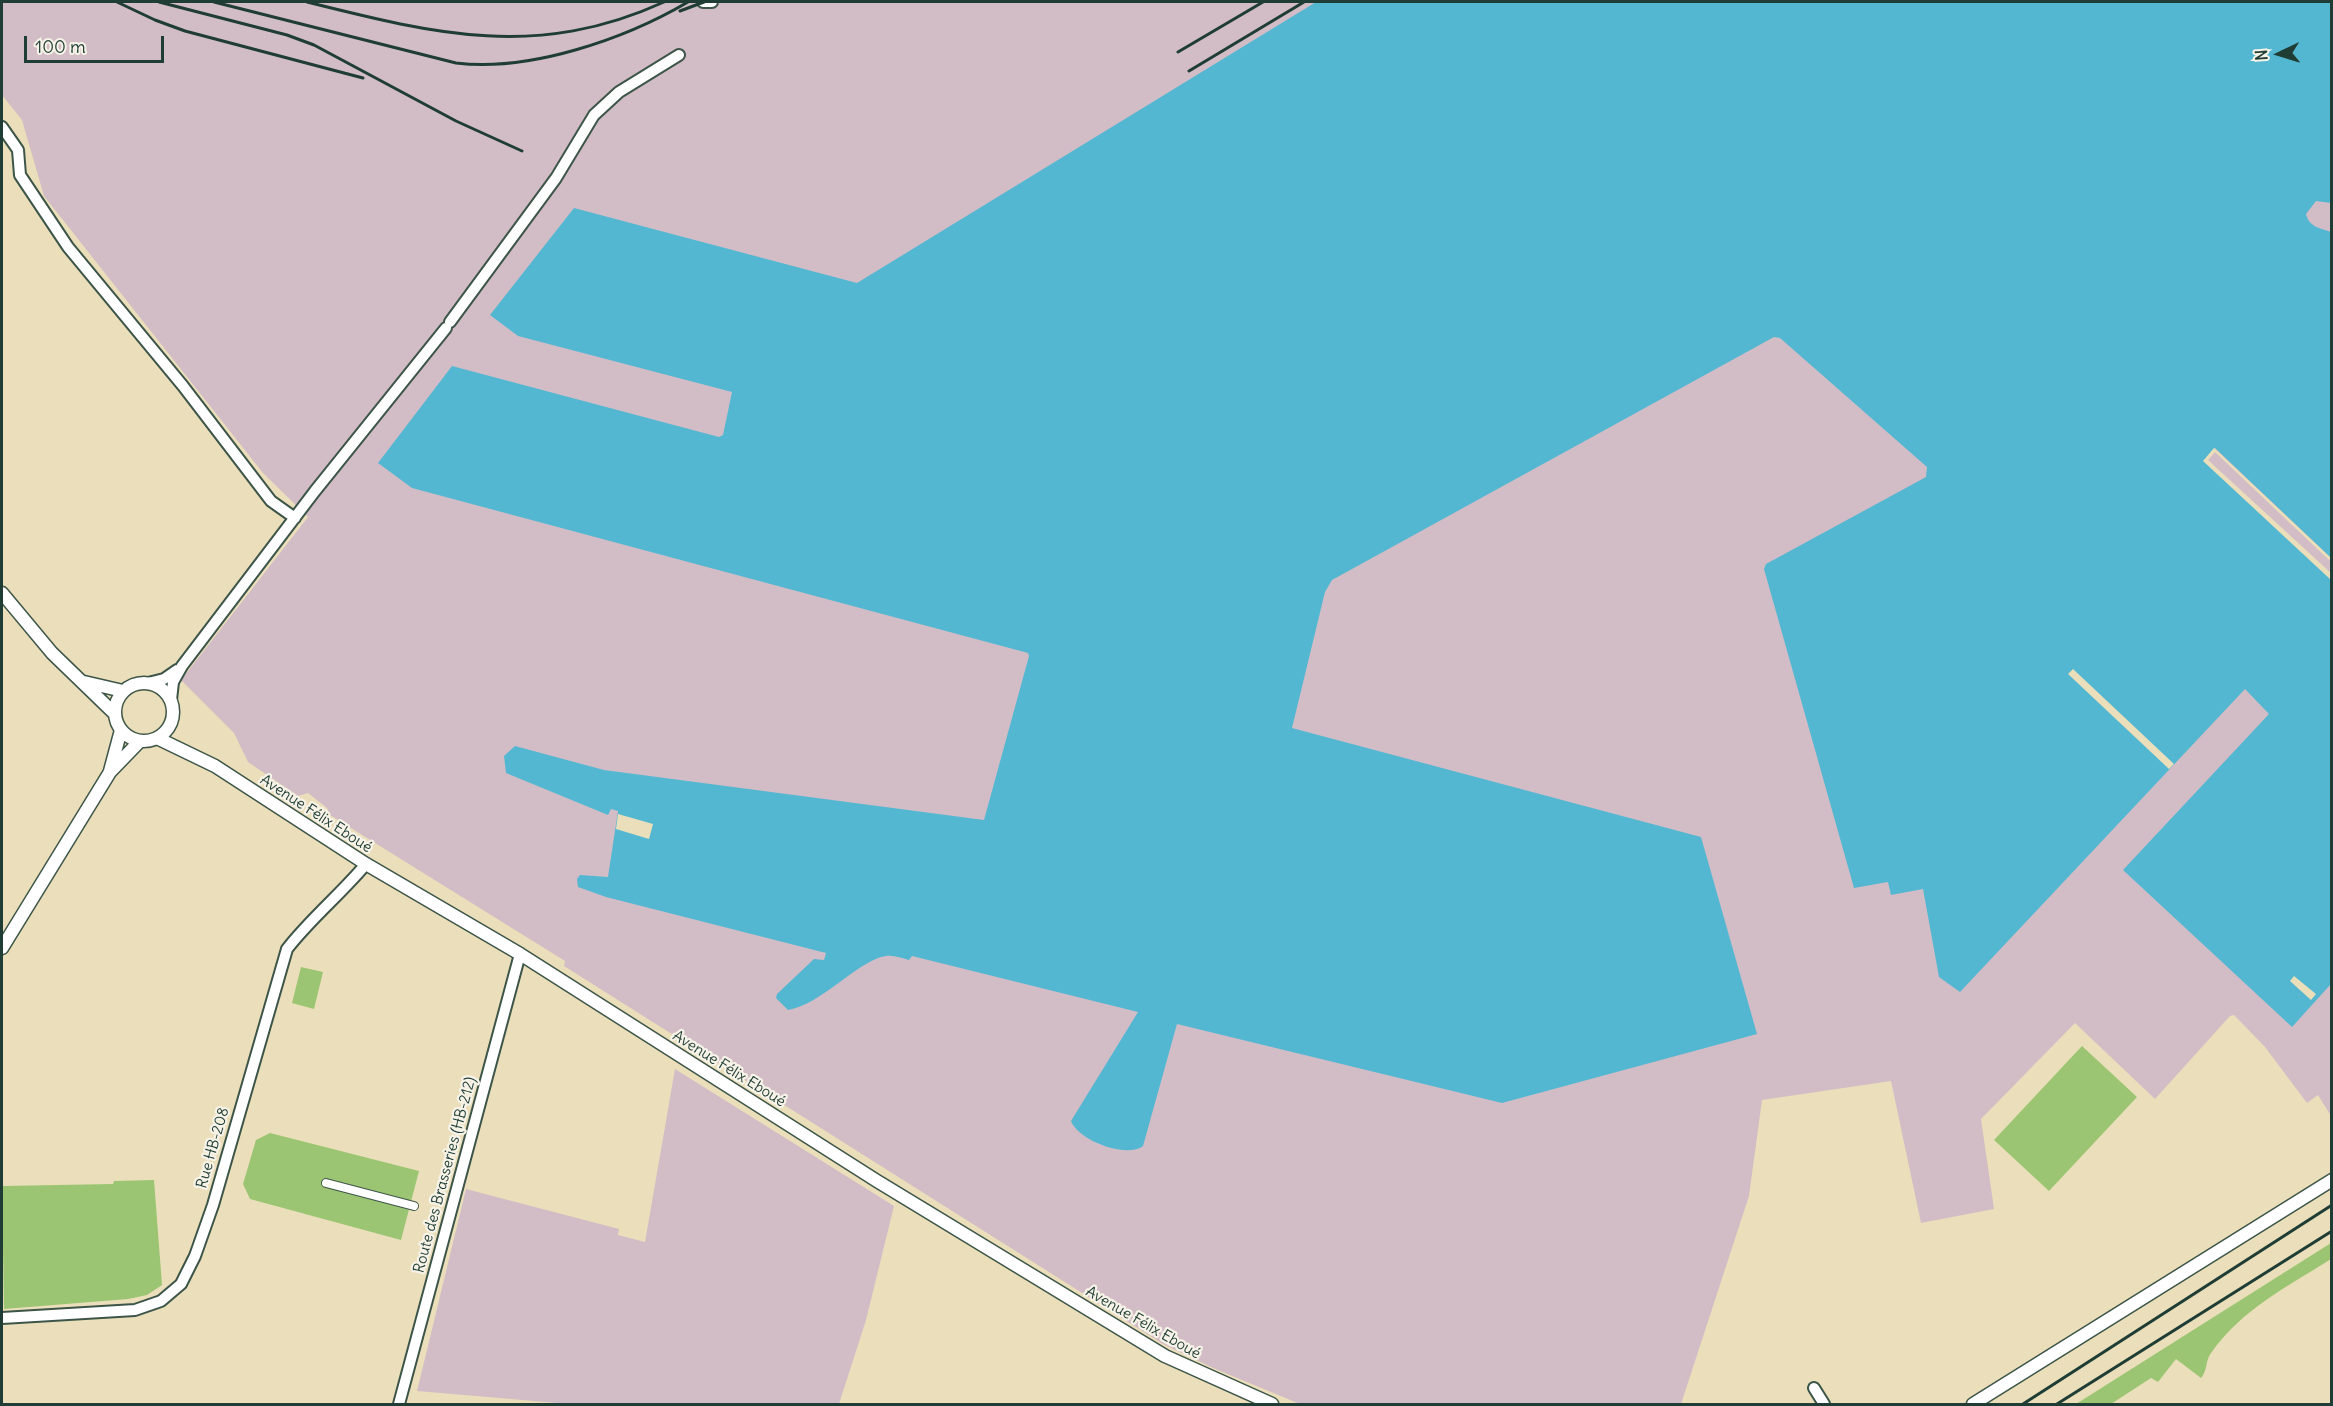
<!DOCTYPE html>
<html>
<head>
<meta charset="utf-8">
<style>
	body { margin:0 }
	#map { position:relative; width:2333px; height:1406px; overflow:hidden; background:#eadfba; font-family:Delius,sans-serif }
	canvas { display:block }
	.frame { position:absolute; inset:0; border:3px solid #1f3d34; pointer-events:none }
	.north { position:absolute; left:2249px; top:24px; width:60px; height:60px; -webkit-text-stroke:4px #f7f3e8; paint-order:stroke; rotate:266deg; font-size:16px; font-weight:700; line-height:24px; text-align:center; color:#1f3d34 }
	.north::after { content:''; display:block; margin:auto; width:21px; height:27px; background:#1f3d34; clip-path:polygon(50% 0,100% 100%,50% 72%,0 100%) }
	.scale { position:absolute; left:24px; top:36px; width:140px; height:27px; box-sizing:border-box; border:3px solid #1f3d34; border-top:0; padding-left:8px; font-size:18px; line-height:21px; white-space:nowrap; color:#1f3d34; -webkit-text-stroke:4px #f7f3e8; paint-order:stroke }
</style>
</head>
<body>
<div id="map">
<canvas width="2333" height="1406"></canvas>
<div class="frame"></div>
<div class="north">N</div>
<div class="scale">100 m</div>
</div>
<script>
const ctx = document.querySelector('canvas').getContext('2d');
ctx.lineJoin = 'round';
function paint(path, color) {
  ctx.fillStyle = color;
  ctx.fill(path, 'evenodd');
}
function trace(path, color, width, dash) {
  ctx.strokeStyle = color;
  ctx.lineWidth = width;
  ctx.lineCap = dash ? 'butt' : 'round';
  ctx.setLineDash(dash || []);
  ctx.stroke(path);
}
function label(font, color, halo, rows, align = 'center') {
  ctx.font = font + ' Delius,sans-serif';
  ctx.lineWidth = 4.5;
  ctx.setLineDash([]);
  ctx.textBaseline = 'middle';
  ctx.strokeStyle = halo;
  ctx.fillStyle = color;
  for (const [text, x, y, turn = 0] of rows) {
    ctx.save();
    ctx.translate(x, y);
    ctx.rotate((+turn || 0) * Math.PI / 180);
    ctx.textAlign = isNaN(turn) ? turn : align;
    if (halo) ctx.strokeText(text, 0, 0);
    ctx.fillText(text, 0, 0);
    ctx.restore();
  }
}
paint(new Path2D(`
	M2 2H2331V1116L2318 1095 2307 1103 2265 1047 2234 1015 2230 1016 2155 1099 2075 1023 1981 1119 1994 1209 1921 1223 1891 1081 1762 1100 1749 1196 1681 1404H1300L1213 1368 1163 1344 564 966 565 961 330 815 327 808 308 793 298 796 248 762 234 733 181 680 308 517 263 473 44 196 22 120 2 95Z
	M675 1069 894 1206 866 1320 839 1404H569L417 1391 466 1189 619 1229 618 1235 645 1242Z`), '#d2bdc6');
paint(new Path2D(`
	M301 967 323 972 314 1009 292 1003Z
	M2082 1046 2137 1097 2049 1191 1994 1140Z
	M270 1133 419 1171 401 1240 250 1199 243 1184 256 1140Z
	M154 1180 162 1285 147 1295 128 1299 4 1309 2 1186 113 1184 114 1181Z
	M2331 1243V1259C2286 1288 2243 1308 2211 1353 2205 1361 2208 1370 2201 1378L2176 1359 2158 1382 2151 1378 2111 1404H2076Z`), '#9bc572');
paint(new Path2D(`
	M1316 2H2331V203L2316 201 2306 214C2309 227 2320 228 2331 232V558L2215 448 2204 460 2331 578V984L2292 1027 2123 870 2269 714 2245 689 1960 992 1939 977 1923 889 1891 895 1888 882 1854 888 1764 569 1766 564 1926 477 1927 467 1780 338 1774 337 1332 580 1325 592 1292 728 1701 837 1757 1034 1502 1103 1177 1024 1143 1146C1126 1159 1078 1140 1071 1121L1138 1012 912 956 909 960C901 958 894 955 886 956 860 959 821 1005 788 1010L776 998 777 994 814 959 824 960 826 953 606 897 578 887 577 879 580 875 608 877 618 811 611 809 608 815 506 773 504 756 515 746 604 770 984 820 1029 656 1028 653 412 488 378 463 452 366 719 437 723 435 732 392 518 336 490 315 574 208 857 283Z`), '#54b7d2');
paint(new Path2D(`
	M2214 448 2331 558 2329 560 2215 452 2208 460 2332 574 2331 580 2203 461Z
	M2073 669 2174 764 2169 769 2068 674Z
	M618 814 653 824 649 839 616 829Z
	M2294 976 2316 994 2311 1000 2290 981Z`), '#eadfba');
const pedestrian = new Path2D(`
	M326 1183 414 1206`);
const minor = new Path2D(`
	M703 2H712
	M2 127 18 150 20 175 68 247 183 386 271 501 295 518
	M450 322 556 178 594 115 619 92 679 55
	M148 683 164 679 177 670
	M171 700 173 682 182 666 315 491 446 328
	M2 1318 135 1310 161 1301 181 1284 195 1256 213 1205 287 949C311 918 341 894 366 864
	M1814 1388 1824 1404
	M399 1404 520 954`);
const tertiary = new Path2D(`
	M2 593 52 653 115 714
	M84 682 123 691
	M115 712a29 29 0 1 1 58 0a29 29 0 1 1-58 0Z
	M157 738 215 766 366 864 520 954 877 1181 1165 1356 1272 1404
	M110 771 121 730
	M2 948 110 772 140 741
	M1973 1404 2332 1180`);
trace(pedestrian, '#3d5548', 10);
trace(minor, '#3d5548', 14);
trace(tertiary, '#3d5548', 15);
trace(pedestrian, '#fff', 8);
trace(minor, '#fff', 10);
trace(tertiary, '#fff', 12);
trace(new Path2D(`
	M117 2 155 20 185 31 363 78
	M159 2 287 35 314 45 456 121 522 151
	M214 2 456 63C530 72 625 39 688 2
	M307 2C435 34 537 60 664 2
	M680 11 704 2
	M1178 52 1263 2
	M1189 71 1304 2
	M2023 1404 2332 1205
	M2057 1404 2332 1231`), '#1f3d34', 3);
label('15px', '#1f3d34', '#f7f3e8', [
	["Avenue Félix Eboué",316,814,33],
	["Avenue Félix Eboué",729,1069,32],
	["Rue HB-208",213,1148,-74],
	["Route des Brasseries (HB-212)",445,1175,-75],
	["Avenue Félix Eboué",1143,1323,30]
]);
</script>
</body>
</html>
